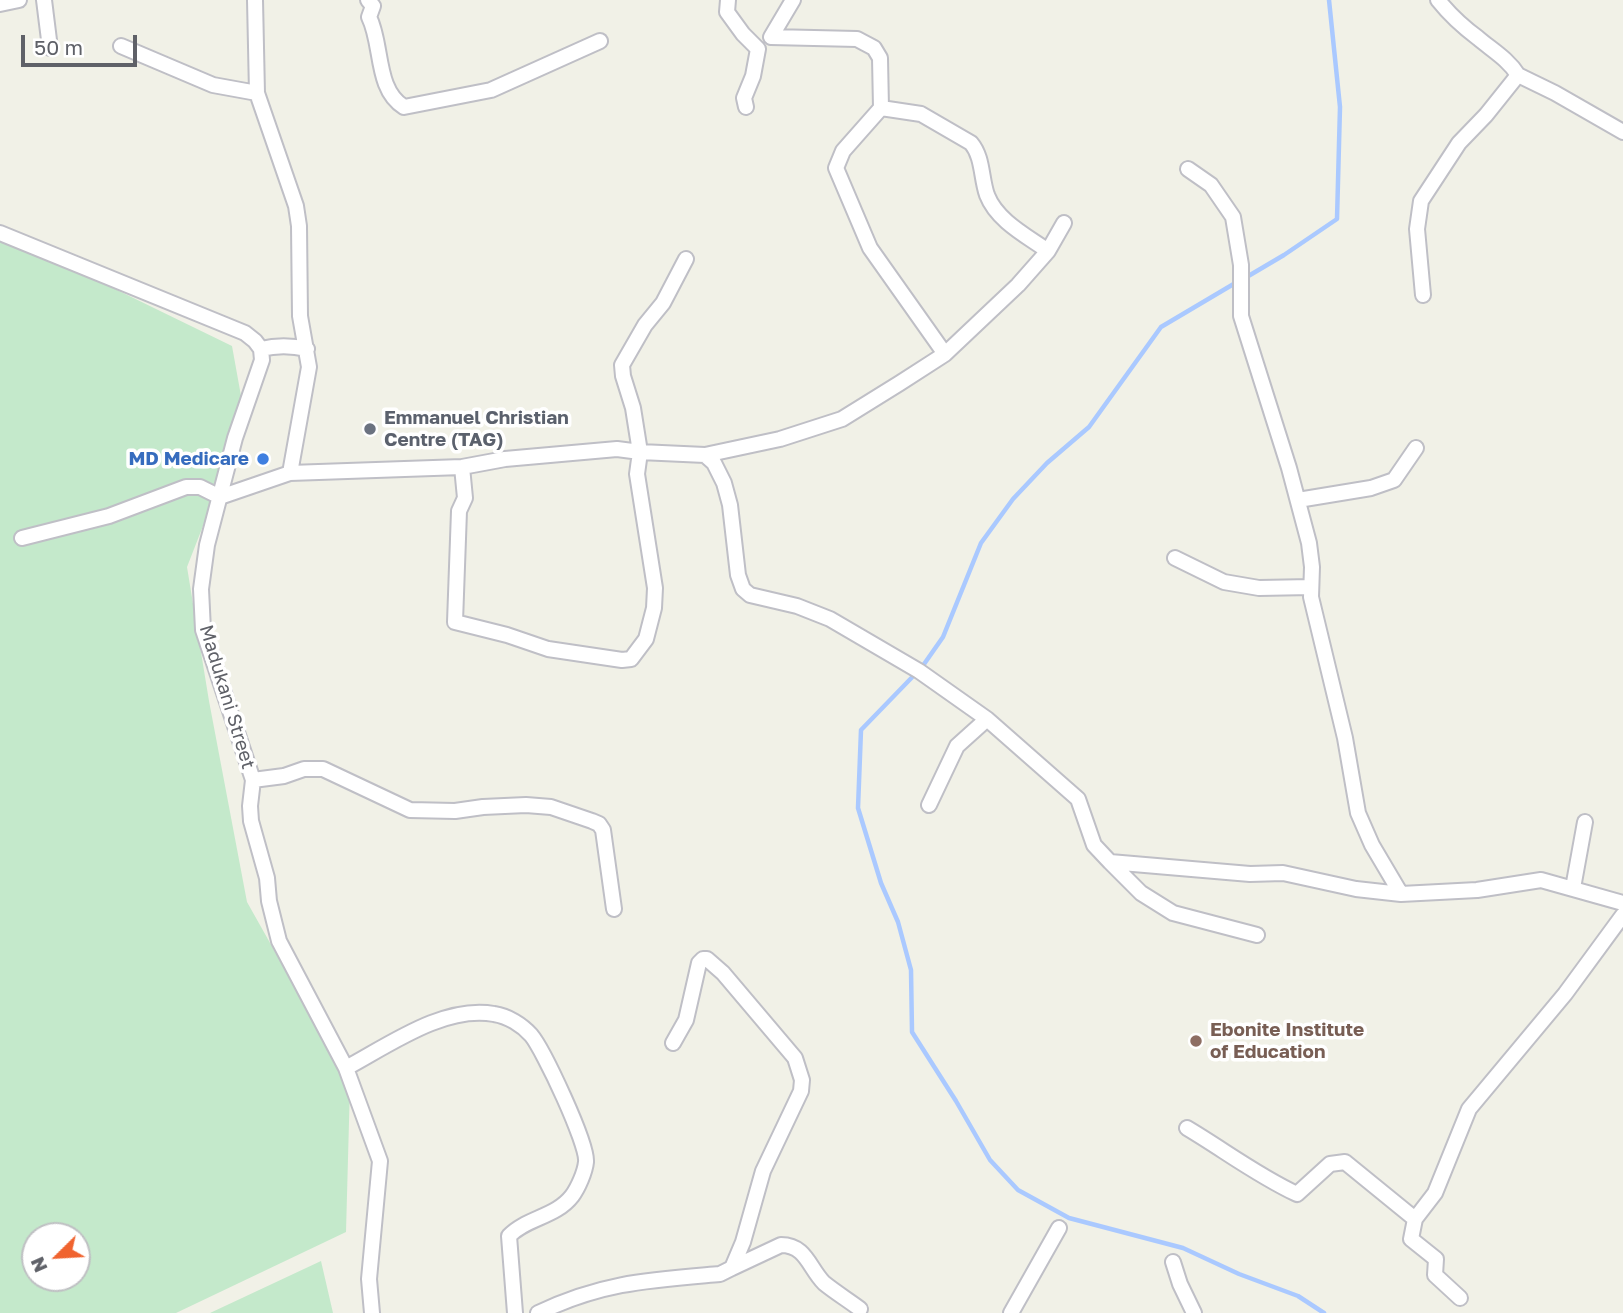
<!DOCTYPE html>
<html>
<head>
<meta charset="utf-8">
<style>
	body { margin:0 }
	#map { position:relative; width:1623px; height:1313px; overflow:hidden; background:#f1f1e7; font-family:"Golos Text",sans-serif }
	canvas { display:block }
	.north { position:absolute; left:21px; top:1222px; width:70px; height:70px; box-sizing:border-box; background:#fff; border:2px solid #bfc0c3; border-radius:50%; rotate:246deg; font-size:19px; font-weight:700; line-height:28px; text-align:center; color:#5f6168 }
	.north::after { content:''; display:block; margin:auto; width:24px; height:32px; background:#f0632f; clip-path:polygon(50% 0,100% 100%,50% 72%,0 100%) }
	.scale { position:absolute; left:21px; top:35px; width:116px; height:32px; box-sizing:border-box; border:4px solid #5f6168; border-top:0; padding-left:9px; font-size:21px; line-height:24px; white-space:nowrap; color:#5f6168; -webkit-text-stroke:5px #fff; paint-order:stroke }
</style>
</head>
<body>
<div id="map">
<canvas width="1623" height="1313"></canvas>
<div class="north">N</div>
<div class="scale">50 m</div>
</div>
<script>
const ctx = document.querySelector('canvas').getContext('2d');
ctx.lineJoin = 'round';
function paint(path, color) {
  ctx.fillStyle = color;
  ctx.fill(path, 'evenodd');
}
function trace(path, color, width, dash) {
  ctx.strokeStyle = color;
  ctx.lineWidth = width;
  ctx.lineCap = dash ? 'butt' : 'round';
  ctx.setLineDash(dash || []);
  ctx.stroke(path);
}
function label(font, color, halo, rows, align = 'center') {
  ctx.font = font + ' "Golos Text",sans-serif';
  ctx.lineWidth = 7;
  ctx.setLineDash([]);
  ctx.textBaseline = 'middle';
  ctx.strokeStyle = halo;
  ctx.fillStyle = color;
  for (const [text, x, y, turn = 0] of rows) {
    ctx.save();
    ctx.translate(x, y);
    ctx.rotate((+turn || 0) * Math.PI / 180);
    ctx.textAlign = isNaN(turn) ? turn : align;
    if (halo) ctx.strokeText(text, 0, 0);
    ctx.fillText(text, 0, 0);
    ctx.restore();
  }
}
paint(new Path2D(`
	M0 233 232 346 245 418 187 567 209 701 247 902 350 1085 346 1232 176 1313H0ZM35 1236H77V1278H35Z
	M321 1261 333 1313H210Z`), '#c4e9cb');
trace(new Path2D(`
	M1245 278 1284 255 1337 219 1340 107 1329 0
	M1237 282 1161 327 1089 427 1047 463 1013 499 981 543 943 637 922 667 861 730 858 808 881 883 898 922 911 970 912 1032 956 1101 990 1160 1018 1190 1069 1218 1183 1248 1239 1274 1298 1296 1324 1313`), '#aac9ff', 4.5);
const street = new Path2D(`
	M44 0 50 48
	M255 0 257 93 296 206 299 226 300 316 309 367 290 473
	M368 0 373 6 369 17C383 45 375 89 404 107L491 90 600 41
	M728 0 727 12 743 34 758 49 753 76 744 98 746 107
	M793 0 771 37 857 39 874 48 880 58 881 108
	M0 4 19 0
	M121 46 213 85 257 93
	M1518 75 1555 93 1623 132
	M1188 169 1211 185 1233 217 1241 265V316L1289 468 1309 543 1312 567 1311 597 1345 738 1358 813 1372 845 1401 894
	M0 233 245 333 255 341 261 349 262 360 235 438 207 545 201 589 203 630 253 780 250 806 251 821 267 878 269 901 279 941 346 1068 380 1161 369 1279 372 1313
	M1423 295 1417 229 1421 201 1459 143 1486 115 1518 75C1508 59 1492 50 1478 38 1463 27 1450 15 1438 0
	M261 349C277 345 290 345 307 349
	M945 354 870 248 836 168 843 151 881 108 921 114 971 143C983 157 981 178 987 195 997 221 1027 236 1048 251
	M705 455 780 439 842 419 900 383 945 354 1018 285 1048 251 1064 223
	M462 467 465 498 459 511 455 622 507 635 548 649 622 660 631 659 646 639 654 608 655 588 637 474 640 452 633 408 623 376 622 365 645 325 663 303 686 259
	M1298 500 1371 488 1394 480 1416 448
	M22 538 109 516 186 487H200L220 497 290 473 462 467 505 459 617 449 640 452 705 455 714 463 724 483 730 505 738 575 743 589 750 595 797 606 830 619 919 671 987 719 1078 799 1094 845 1110 862 1250 874 1283 873 1356 889 1401 894 1477 890 1541 880 1623 903
	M1175 558 1224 582 1259 588 1311 587
	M253 780 284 776 304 769H323L410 810 455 811 483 807 526 805 551 807 592 821 599 824 603 830 614 909
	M929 805 957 746 987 719
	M1110 862 1141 893 1173 913 1257 935
	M1573 888 1585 822
	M346 1068C389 1045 444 1005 494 1014 508 1016 522 1025 531 1035 543 1049 588 1144 586 1162 585 1172 578 1188 572 1196 556 1217 526 1218 509 1236L515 1313
	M1187 1128C1224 1150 1258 1176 1297 1194L1330 1164 1345 1162 1415 1219
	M1173 1262 1180 1284 1194 1313
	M732 1268 781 1245C806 1245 809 1268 824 1283 835 1292 848 1300 860 1309
	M1460 1298 1435 1275 1436 1259 1411 1239 1415 1219 1435 1193 1469 1109 1565 994 1623 915
	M538 1313C603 1282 650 1280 720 1274L732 1268 743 1242 763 1171 801 1091 802 1080 795 1058 723 973 707 959H703L699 963 686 1020 673 1043
	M1011 1313 1059 1228`);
trace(street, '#bfbfc6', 18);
trace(street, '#fff', 14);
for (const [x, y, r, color] of [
	[370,429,7,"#6b7280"],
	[263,459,7,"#3f7fe0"],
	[1196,1041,7,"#8d6e63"]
]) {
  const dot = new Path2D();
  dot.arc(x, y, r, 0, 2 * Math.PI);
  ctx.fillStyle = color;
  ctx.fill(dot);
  trace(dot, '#fff', 2.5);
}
label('bold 19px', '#5b616d', '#fff', [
	["Emmanuel Christian",384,418],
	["Centre (TAG)",384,440]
], 'left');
label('bold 19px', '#366cbe', '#fff', [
	["MD Medicare",249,459]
], 'right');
label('19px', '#5f6168', '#fff', [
	["Madukani Street",227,697,73]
]);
label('bold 19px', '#785e54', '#fff', [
	["Ebonite Institute",1210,1030],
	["of Education",1210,1052]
], 'left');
</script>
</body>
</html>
